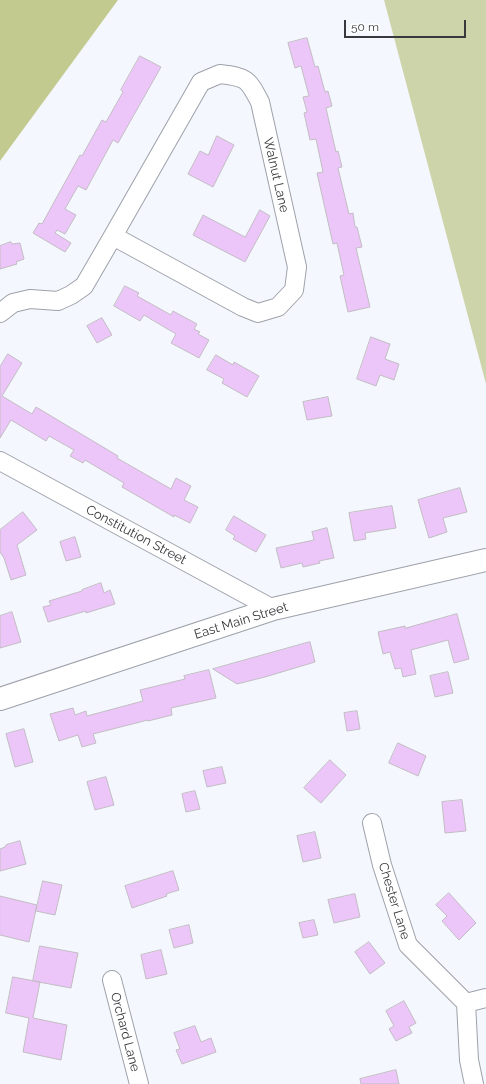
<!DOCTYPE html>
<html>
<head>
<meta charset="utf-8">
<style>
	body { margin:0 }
	#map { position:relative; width:486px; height:1084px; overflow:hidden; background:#f4f8fe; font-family:Raleway,sans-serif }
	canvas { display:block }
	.scale { position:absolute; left:344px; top:20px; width:122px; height:18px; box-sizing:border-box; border:2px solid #38393c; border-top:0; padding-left:5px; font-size:12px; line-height:14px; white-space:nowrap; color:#38393c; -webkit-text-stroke:3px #fff; paint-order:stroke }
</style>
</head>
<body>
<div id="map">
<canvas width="486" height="1084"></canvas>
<div class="scale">50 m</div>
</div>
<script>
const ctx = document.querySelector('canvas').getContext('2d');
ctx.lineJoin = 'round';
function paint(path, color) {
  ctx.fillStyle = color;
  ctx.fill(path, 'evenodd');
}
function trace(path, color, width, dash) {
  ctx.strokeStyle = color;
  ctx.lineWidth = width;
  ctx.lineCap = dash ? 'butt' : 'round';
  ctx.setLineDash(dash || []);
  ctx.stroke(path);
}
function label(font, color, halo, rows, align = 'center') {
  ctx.font = font + ' Raleway,sans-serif';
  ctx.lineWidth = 4;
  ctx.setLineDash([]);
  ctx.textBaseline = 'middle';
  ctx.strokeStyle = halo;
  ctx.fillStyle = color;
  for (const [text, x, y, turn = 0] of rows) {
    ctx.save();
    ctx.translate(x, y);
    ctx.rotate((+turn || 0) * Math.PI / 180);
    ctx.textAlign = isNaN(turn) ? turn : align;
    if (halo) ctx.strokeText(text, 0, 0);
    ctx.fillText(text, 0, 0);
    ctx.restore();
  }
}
paint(new Path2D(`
	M384 0H486V384Z`), '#ced4a9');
paint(new Path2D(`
	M0 0H118L0 161Z`), '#c2ca8f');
const building = new Path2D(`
	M307 38 315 67 318 66 325 92 328 91 332 106 326 108 336 152 338 151 342 167 338 168 349 214 353 213 355 227H357L362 247 356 248 370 307 348 312 340 276 344 275 337 243 333 244 317 173 323 172 316 139 310 140 304 113 307 112 303 97 309 96 301 66 295 68 288 43Z
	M140 56 161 67 118 143 113 140 86 190 78 186 65 209 76 215 65 234 57 230 55 233 71 243 65 252 33 233 39 223 42 224 80 155 82 156 102 120 106 122 123 92 121 90Z
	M217 136 234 145 213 187 188 174 200 151 208 155Z
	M260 210 270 216 245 262 193 235 203 215 245 237Z
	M11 242 12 244 20 243 24 259 16 262 17 264 0 269V246Z
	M125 286 139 293 137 296 171 315 173 311 197 324 194 329 200 332 198 334 209 340 199 358 171 343 176 334 144 315 140 321 114 306Z
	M102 318 112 335 97 343 87 326Z
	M371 337 390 344 385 359 399 364 394 380 380 375 376 386 357 379Z
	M8 354 22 363 2 396 32 414 36 407 118 456 117 458 171 489 176 478 191 486 184 500 198 507 190 523 174 515V517L122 487 124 483 85 460 83 463 70 456 74 450 49 436 46 441 11 420 0 438V367Z
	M216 355 233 365 234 362 259 376 247 397 222 383 224 379 207 370Z
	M328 397 332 416 307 420 303 402Z
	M460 488 467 512 443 518 447 532 429 538 418 500Z
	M392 506 396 528 365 533 366 539 354 541 349 513Z
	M23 512 37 530 17 545 26 575 11 580 4 558 0 552V530Z
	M234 516 266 535 256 552 233 539 235 536 226 530Z
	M327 528 334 558 319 561 320 563 303 567 302 563 281 568 276 548 314 540 312 532Z
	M75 537 81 557 66 561 60 542Z
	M101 583 104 593 110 590 115 604 86 613V611L48 622 43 607 51 605 49 601 82 591V590Z
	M12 612 21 642 0 648V616Z
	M457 614 469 659 454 663 448 640 411 650 416 674 403 677 401 668 395 669 390 652 383 654 378 632 405 626V628Z
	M310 642 315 662 265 677 237 684 213 669Z
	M209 670 216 698 171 708 172 715 148 721V720L93 734 96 743 82 747 78 735 59 741 50 714 73 708 75 715 86 711 87 716 143 701 140 690 185 679 184 676Z
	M448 672 453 693 435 697 430 676Z
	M357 711 360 729 347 731 344 713Z
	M24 729 33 762 15 767 6 734Z
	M398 743 426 756 418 776 389 763Z
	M330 760 346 775 321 803 304 788Z
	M222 767 226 783 207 787 203 771Z
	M106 777 114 805 95 810 87 782Z
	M195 791 200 809 186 812 182 794Z
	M462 800 466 831 445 833 442 802Z
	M315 832 321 858 303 862 297 836Z
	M20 841 26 864 0 871V849L5 847 6 845Z
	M173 871 179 890 166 894 167 896 132 908 125 886Z
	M43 881 62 885 55 915 36 911Z
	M449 893 476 923 459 940 442 921 447 916 436 905Z
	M355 894 360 917 334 923 328 900Z
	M0 896 37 905 29 942 0 935Z
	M314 920 318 935 303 938 299 923Z
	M189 925 193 943 174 948 169 930Z
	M369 942 385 963 370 974 355 952Z
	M40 946 78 953 71 988 33 981Z
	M161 950 167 974 146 979 141 955Z
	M13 977 40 982 33 1018 67 1025 61 1060 23 1052 29 1018 6 1013Z
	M404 1001 416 1023 409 1027 412 1033 396 1041 389 1029 394 1026 386 1011Z
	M195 1026 201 1042 211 1038 216 1052 182 1064 176 1050 180 1049 174 1033Z
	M396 1070 399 1084H361L360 1079Z`);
paint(building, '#ecc6f8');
trace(building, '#c2bcc3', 1);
const minor = new Path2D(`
	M220 74C247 77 248 79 260 102L297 267 294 290 278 307 258 313 243 307 113 236 201 82Z
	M0 313 13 303 30 299 58 301 71 295 84 286 113 236
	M0 461 273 609
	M372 823 382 865 408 945 466 1003
	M112 980 139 1084
	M466 1003 469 1060 474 1084
	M466 1003 486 998`);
const secondary = new Path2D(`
	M0 699 273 609 486 560`);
trace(minor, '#9da1a9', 20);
trace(secondary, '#9da1a9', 24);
trace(minor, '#fff', 18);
trace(secondary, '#fff', 22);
label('13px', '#38393c', '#fff', [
	["Walnut Lane",276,175,77],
	["Constitution Street",136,535,28],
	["East Main Street",241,621,-17],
	["Chester Lane",394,901,73],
	["Orchard Lane",125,1032,75]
]);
</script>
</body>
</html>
